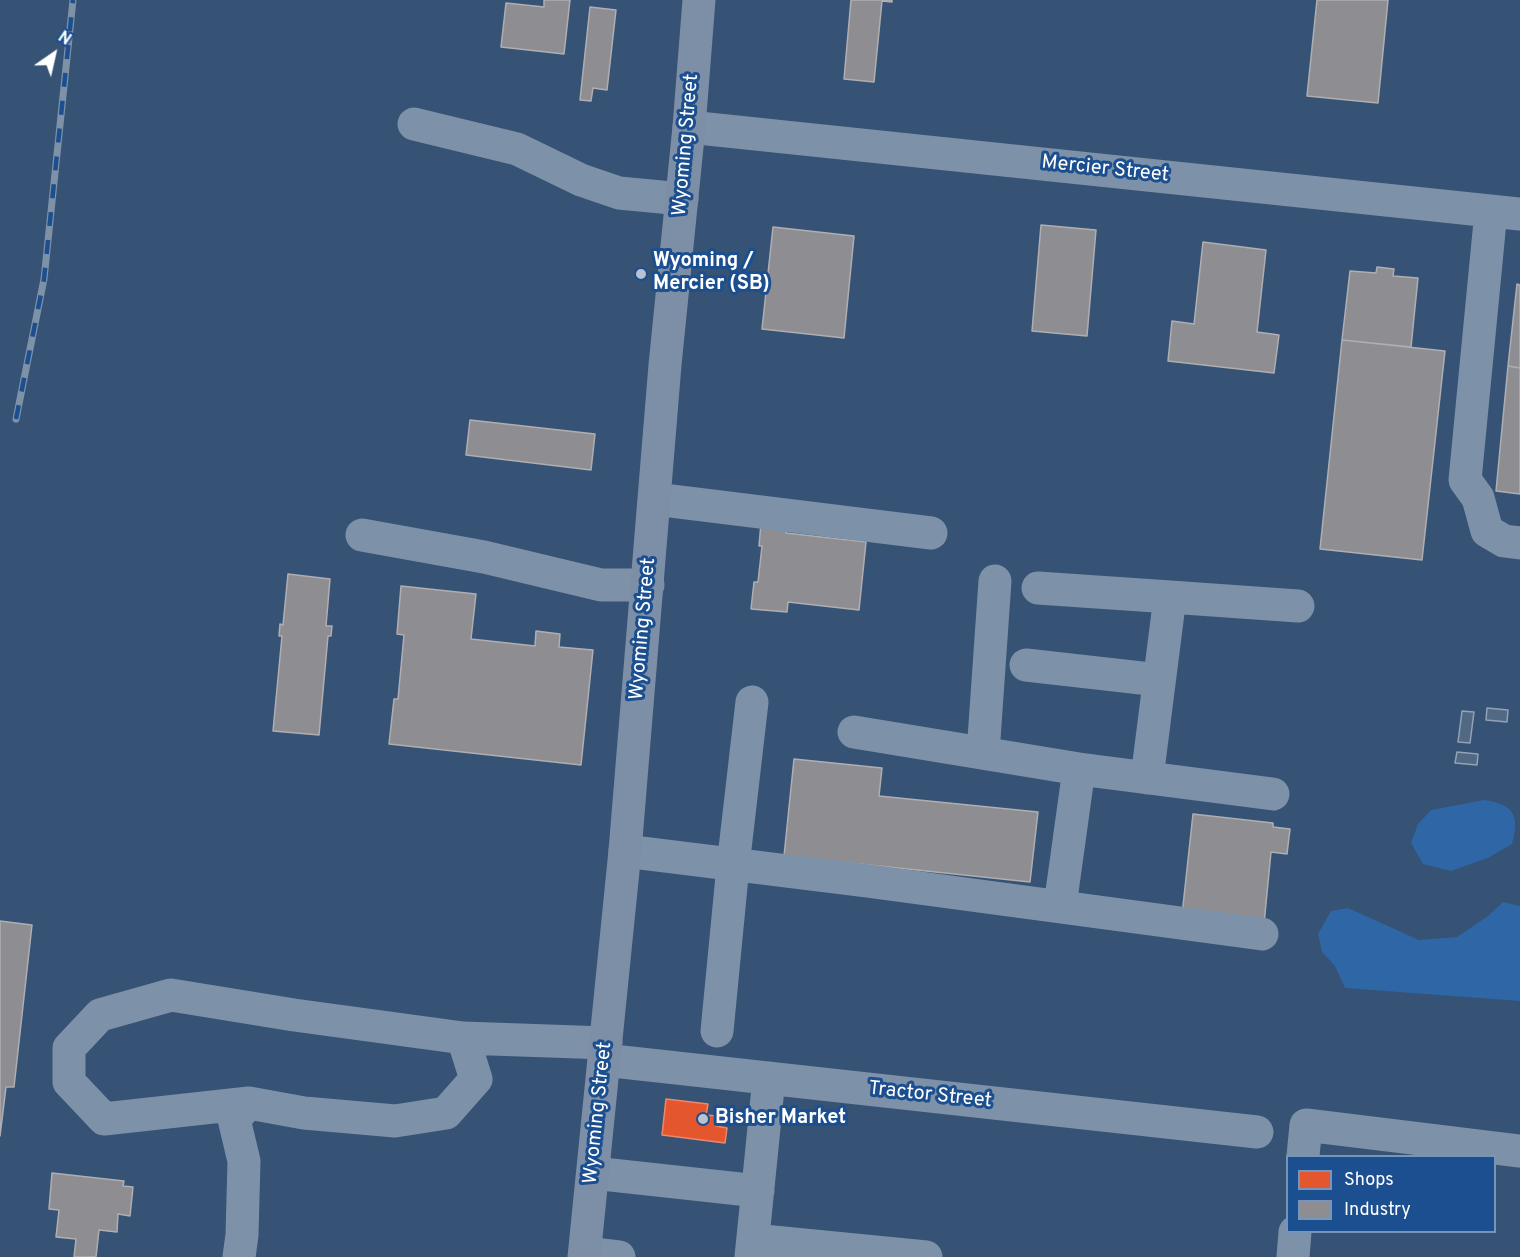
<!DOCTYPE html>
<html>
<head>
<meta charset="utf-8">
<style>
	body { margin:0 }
	#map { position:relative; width:1520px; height:1257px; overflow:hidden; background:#365274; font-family:Overpass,sans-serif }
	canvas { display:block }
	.legend { position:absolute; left:1286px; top:1155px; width:210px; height:78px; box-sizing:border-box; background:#1b4f8f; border:2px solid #7695bc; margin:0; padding:8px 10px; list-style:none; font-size:18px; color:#fff }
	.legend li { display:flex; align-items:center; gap:12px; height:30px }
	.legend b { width:30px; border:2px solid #7695bc }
	.north { position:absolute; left:24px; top:24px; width:60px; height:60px; -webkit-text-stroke:4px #1b4f8f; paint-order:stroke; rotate:34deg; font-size:16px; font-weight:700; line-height:24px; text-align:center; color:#fff }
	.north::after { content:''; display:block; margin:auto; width:21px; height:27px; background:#fff; clip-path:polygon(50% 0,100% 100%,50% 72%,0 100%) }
</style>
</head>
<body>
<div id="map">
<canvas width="1520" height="1257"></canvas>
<ul class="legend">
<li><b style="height:16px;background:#e4572e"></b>Shops</li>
<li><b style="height:16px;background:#8d8d92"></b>Industry</li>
</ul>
<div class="north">N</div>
</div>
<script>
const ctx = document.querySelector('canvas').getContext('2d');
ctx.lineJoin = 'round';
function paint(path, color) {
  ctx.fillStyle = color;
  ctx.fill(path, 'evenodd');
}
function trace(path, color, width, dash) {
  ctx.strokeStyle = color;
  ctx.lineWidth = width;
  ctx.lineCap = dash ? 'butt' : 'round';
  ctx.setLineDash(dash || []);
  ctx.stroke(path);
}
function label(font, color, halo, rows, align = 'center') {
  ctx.font = font + ' Overpass,sans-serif';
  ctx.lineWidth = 6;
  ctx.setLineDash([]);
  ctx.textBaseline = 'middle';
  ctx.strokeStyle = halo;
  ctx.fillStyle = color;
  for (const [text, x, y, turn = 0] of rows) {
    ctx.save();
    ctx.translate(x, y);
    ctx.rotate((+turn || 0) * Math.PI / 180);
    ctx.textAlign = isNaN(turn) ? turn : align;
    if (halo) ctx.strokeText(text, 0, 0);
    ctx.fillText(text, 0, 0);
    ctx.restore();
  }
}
paint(new Path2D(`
	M1484 800C1514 804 1520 816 1512 844L1488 858 1451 871 1423 864 1411 843 1418 824 1431 810Z
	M1503 902 1520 906V1001L1345 988 1335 966 1322 952 1318 934 1331 911 1348 908 1419 940 1457 937 1488 916Z`), '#2f66a5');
const shops = new Path2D(`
	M666 1099 708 1104 706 1115 717 1116 716 1126 727 1128 725 1143 662 1135Z`);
paint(shops, '#e4572e');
trace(shops, '#ec896d', 1.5);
const industry = new Path2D(`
	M544 0H570L564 54 501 47 506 3 544 7Z
	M851 0H892V2L882 1 874 82 844 79Z
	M1317 0H1388L1378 103 1307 96Z
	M590 7 616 10 607 90 593 88 591 101 580 100Z
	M1041 225 1096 230 1087 336 1032 331Z
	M773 227 854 236 844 338 762 329Z
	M1203 242 1266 250 1257 332 1279 335 1274 373 1168 361 1172 321 1194 324Z
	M1377 267 1394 269 1393 276 1418 278 1411 347 1342 340 1350 271 1376 273Z
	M1517 284 1520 285V368L1508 366Z
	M1342 340 1445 351 1422 560 1320 549Z
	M1508 366 1520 368V494L1496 491Z
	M470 420 595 434 591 470 466 455Z
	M761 523 787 525 786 533 866 542 859 610 788 602 787 612 751 609 754 582H758L762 546H759Z
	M288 574 330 579 326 626H332L331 636H328L319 735 273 731 282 636H279L280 624 283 625Z
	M401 586 476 594 471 639 535 646 536 631 560 634 559 647 593 650 581 765 389 744 394 699H398L404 635 397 634Z
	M794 759 882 768 879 796 1038 812 1030 882 784 856Z
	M1193 814 1273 823V827L1290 829 1287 854 1271 852 1264 924 1182 915Z
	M0 921 32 925 14 1087H6L0 1136Z
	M52 1173 124 1181 123 1186 133 1187 130 1216 118 1214 117 1232 99 1230 96 1257H74L76 1239 56 1237 59 1210 49 1209Z`);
paint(industry, '#8d8d92');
trace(industry, '#afafb3', 1.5);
const building = new Path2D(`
	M1487 708 1508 710 1507 722 1486 720Z
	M1462 711 1474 712 1470 743 1458 742Z
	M1457 752 1478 754 1477 765 1455 763Z`);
paint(building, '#526984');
trace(building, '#92a2b6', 1.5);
trace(new Path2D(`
	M414 124 517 149 581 180 619 193 682 199
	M689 127 1520 214
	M1491 211 1465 480 1478 498 1487 531 1504 541 1520 543
	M655 499 931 533
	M362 535 484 557 601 585H648
	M1038 588 1170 597
	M1026 665 1159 680
	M854 732 1079 769 1060 906
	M983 753 995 581
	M1079 769 1273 794
	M1147 778 1170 597 1298 606
	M625 851 868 881 1262 934
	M171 995 294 1015 463 1038 476 1079 446 1113 395 1121 304 1113 249 1103 104 1119 69 1082V1048L100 1015Z
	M717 1031 733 866 752 702
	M463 1038 606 1043
	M604 1060 1257 1132
	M1303 1156 1306 1125 1520 1151
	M593 1173 758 1191
	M753 1240 926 1257
	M585 1253 619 1257
	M239 1257 242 1235 244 1161 234 1119 249 1103
	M751 1257 769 1078
	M1293 1257 1295 1232`), '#7d92a8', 33);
trace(new Path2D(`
	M584 1257 625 851 665 365 689 127 699 0`), '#7d8ea7', 33);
const rail = new Path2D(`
	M16 419 44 279 73 0`);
trace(rail, '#7e92a7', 7);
trace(rail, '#1b4f8f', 4.5, [14]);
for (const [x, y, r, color] of [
	[641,274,6,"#b9c2ce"],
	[703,1119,6,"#b9c2ce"]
]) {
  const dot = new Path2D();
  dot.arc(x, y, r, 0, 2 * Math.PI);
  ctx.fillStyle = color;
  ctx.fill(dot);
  trace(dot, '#1b4f8f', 2);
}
label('20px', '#fff', '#1b4f8f', [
	["Wyoming Street",687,145,-85],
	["Mercier Street",1105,170,6],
	["Wyoming Street",644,629,-85],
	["Tractor Street",930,1096,6],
	["Wyoming Street",599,1113,-84]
]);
label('bold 20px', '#fff', '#1b4f8f', [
	["Wyoming /",653,262],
	["Mercier (SB)",653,285],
	["Bisher Market",715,1119]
], 'left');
</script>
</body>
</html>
